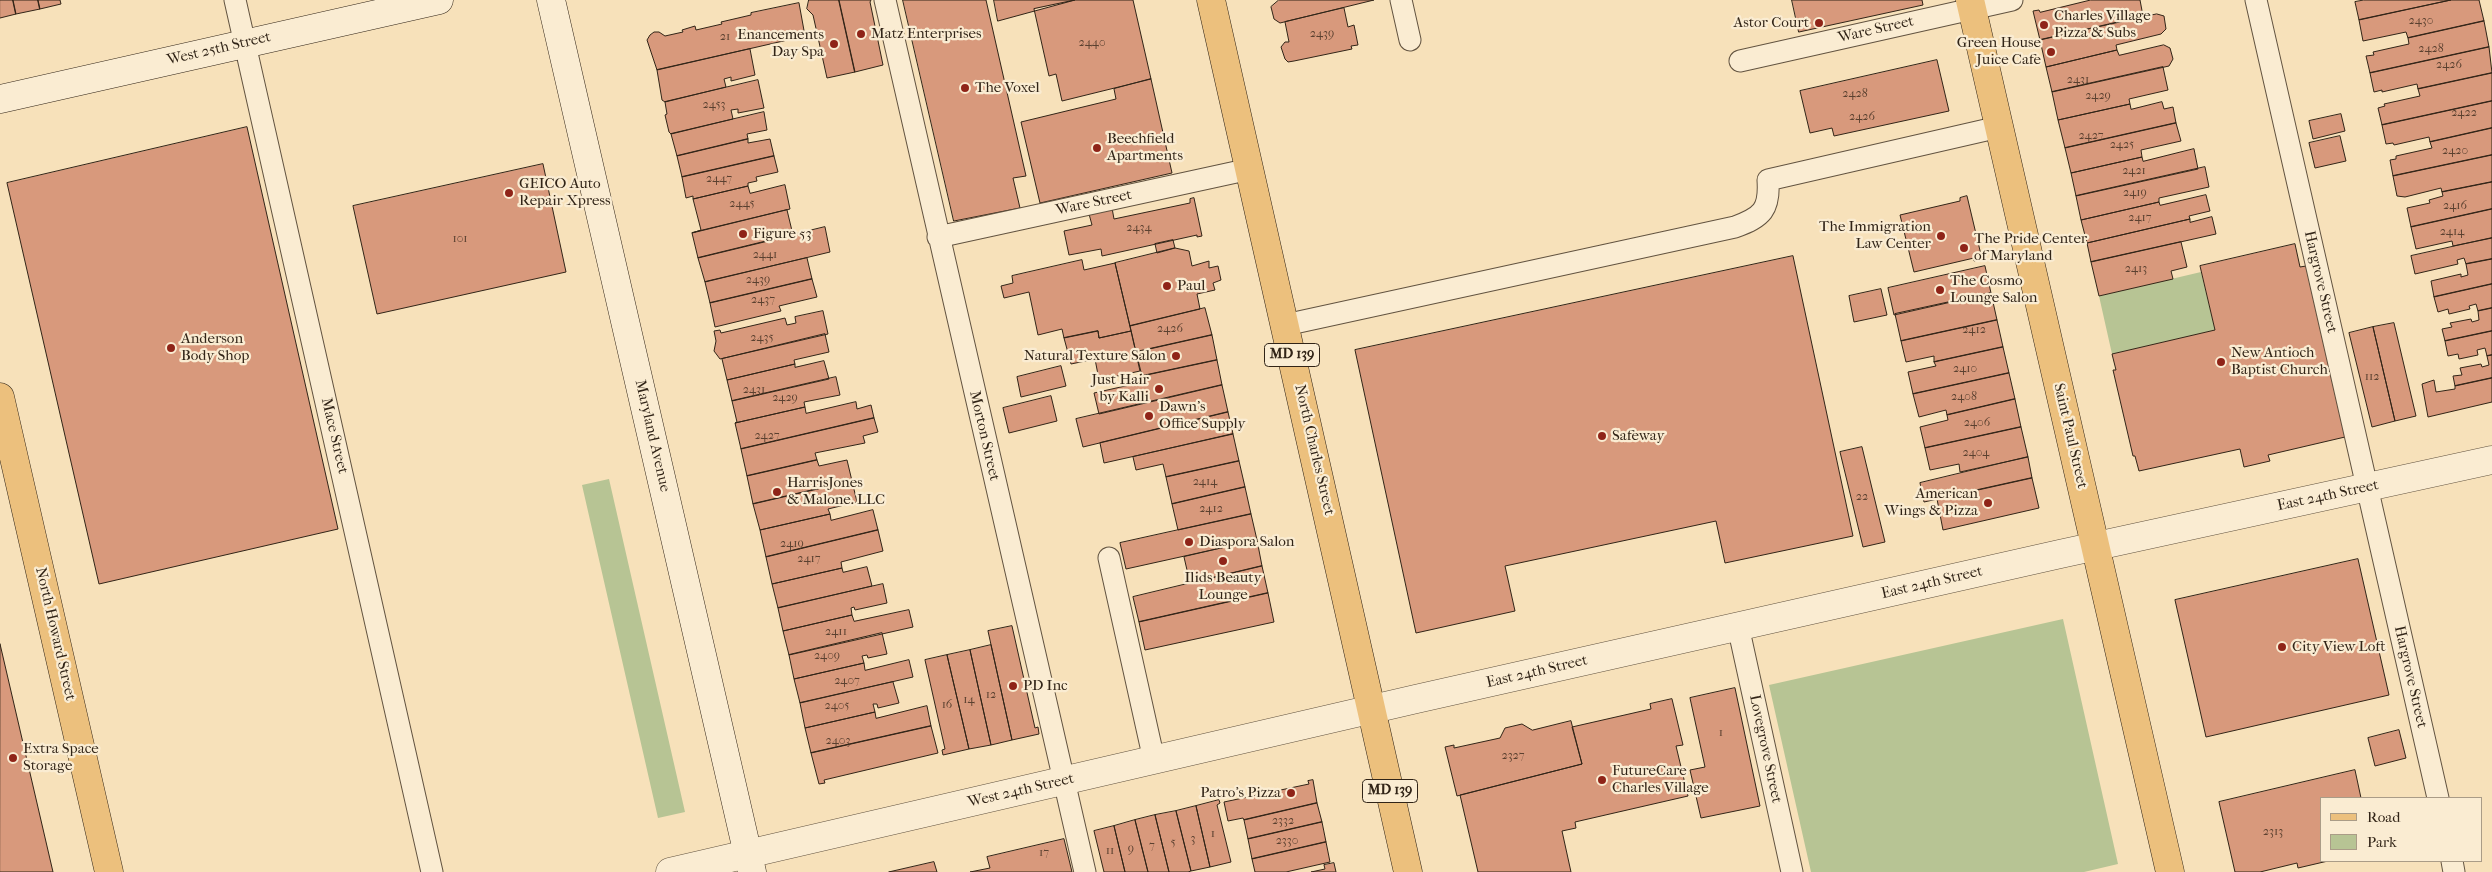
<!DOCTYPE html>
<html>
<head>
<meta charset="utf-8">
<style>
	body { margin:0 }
	#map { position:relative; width:2492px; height:872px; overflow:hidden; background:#f7e1ba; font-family:"IM FELL French Canon",serif }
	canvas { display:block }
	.legend { position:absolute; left:2320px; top:797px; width:162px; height:65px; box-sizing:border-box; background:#faecd2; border:1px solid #aa9c87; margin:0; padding:6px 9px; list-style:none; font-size:15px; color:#312417 }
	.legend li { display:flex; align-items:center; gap:10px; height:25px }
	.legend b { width:25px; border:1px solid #aa9c87 }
</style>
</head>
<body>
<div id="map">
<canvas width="2492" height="872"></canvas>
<ul class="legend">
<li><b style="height:6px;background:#ecc07d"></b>Road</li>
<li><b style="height:14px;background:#b7c494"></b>Park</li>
</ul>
</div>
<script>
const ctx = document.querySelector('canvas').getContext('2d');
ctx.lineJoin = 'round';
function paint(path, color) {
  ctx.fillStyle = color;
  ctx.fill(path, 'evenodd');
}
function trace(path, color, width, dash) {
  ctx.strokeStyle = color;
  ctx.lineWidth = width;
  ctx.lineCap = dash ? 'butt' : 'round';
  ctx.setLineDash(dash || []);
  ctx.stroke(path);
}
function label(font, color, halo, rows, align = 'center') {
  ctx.font = font + ' "IM FELL French Canon",serif';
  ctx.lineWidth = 4.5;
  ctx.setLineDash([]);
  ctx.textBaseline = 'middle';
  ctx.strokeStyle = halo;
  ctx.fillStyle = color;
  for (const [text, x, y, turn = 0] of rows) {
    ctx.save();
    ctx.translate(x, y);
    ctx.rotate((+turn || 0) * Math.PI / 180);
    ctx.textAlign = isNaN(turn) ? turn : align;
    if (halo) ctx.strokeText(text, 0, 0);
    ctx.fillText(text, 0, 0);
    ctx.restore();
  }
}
paint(new Path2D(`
	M2201 272 2215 330 2112 354 2099 296Z
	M609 479 685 812 658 818 582 485Z
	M2063 619 2118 864 2084 872H1811L1769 685Z`), '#b7c494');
const building = new Path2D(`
	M0 0H13L16 14 0 18Z
	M13 0H38L40 9 16 14Z
	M38 0H60L61 4 40 9Z
	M809 0H839L855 72 827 78 813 15 807 9Z
	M839 0H871L870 2 883 65 855 72Z
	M903 0H986L1026 176 1013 178 1020 208 954 221Z
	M994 0H1075L998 21Z
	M1075 0H1133L1151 79 1062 101 1056 74 1049 76 1034 9Z
	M1279 0H1374L1280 23 1274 19 1271 7Z
	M1792 0H1922L1923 5 1799 32Z
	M2091 0H2140L2143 16 2040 40 2033 11 2039 10 2040 12Z
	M2364 0H2451L2359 20 2355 2Z
	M2451 0H2479L2484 21 2408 38 2406 32 2363 41 2359 20Z
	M799 3 805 36 657 70 647 40 650 35 654 32H659L665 36 683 32 682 30 695 26 696 30 722 24 721 22 751 15V13Z
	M1344 8 1348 27 1354 25 1358 45 1351 46 1352 49 1294 61 1288 62 1285 59 1281 47 1285 42H1289L1285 22Z
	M2157 14 2164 16 2166 29 2161 34 2116 45 2117 50 2046 67 2040 40Z
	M2484 21 2489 47 2370 73 2366 56 2374 55 2373 52 2409 44 2408 38Z
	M2164 45 2170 48 2173 59 2169 66 2052 92 2046 67 2117 50 2119 55Z
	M2489 47 2492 73 2418 89 2417 84 2382 92V90L2374 92 2370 73Z
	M750 49 755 75 731 81V77L724 79 726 87 665 102 662 100 657 70Z
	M1937 60 1949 111 1834 136 1832 128 1810 133 1800 91Z
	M2163 67 2168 90 2129 99 2130 104 2058 120 2052 92Z
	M2492 73V101L2382 125 2378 108 2385 106 2384 104 2420 96 2418 89Z
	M1151 79 1172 173 1040 203 1021 122 1116 99 1114 89Z
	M758 80 764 108 738 113V109L731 110 733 119 671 134 669 132 665 115 667 114 665 102Z
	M2492 101V128L2430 142 2429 137 2394 145 2393 143 2386 144 2382 125Z
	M2162 102 2164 109 2173 107 2176 123 2065 148 2058 120 2130 104 2131 109Z
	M764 112 767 130 747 134 748 139 677 156 671 134Z
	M2341 114 2345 131 2313 139 2309 121Z
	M2176 123 2181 141 2141 150 2142 157 2071 173 2065 148Z
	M247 127 338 529 99 584 7 183Z
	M2492 128V155L2393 176 2390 160 2396 159V156L2432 148 2430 142Z
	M2340 136 2346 161 2315 168 2309 143Z
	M748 139V143L770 139 774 156 682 177 677 156Z
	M2194 149 2198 169 2076 196 2071 173 2142 157 2143 161Z
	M2492 155V182L2442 192 2441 188 2405 197 2397 196 2393 176Z
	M774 156 778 172 756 177 757 181 748 183V186L693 199V196L686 198 682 177Z
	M543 164 566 272 377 314 353 206Z
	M2205 167 2209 187 2159 198V202L2081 220 2076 196Z
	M2492 182V209L2411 227 2407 208 2430 203 2429 200 2443 196 2442 192Z
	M785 185 790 209 692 233 701 230 693 199 748 186 750 193Z
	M2206 195 2210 211 2189 216 2190 219 2087 243 2081 220 2159 202 2160 205Z
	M1967 196 1982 259 1974 261V258L1914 272 1900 215 1960 201V198Z
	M1194 198 1202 236 1197 237V235L1102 256 1101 249 1069 255 1064 231 1092 225 1089 214 1112 208 1114 219 1190 203V199Z
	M2492 209V238L2453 246 2452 241 2416 249 2411 227Z
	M787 210 793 235 698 258 692 233Z
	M2212 217 2216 234 2091 262 2087 243 2190 219V222Z
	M825 227 830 252 705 282 698 258Z
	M2492 238V259L2466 264 2464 258 2457 260 2458 264 2415 274 2411 256Z
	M1173 240 1175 248 1157 253 1155 244Z
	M2181 242 2187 267 2171 271 2173 279 2099 296 2091 262Z
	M2295 244 2300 267 2306 266 2345 437 2268 455 2270 461 2244 467 2240 449 2139 471 2135 456H2133L2113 370H2116L2112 354 2215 330 2200 266Z
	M1175 248 1189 251 1192 266 1209 261V268L1218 266 1221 280 1213 283 1215 290 1197 294 1200 309 1130 326 1115 263Z
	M1793 256 1853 536 1725 563 1716 521 1505 566 1515 611 1416 633 1355 350Z
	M807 258 812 279 710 303 705 282Z
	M2492 259V284L2434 297 2431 281 2461 274V277L2468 275 2466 264Z
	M1082 260 1084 270 1115 263 1131 331 1099 338 1098 331 1064 338 1062 329 1038 335 1029 292 1004 298 1001 286 1013 283 1012 276Z
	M1985 266 1991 293 1894 315 1888 288Z
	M812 279 817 297 779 306 781 311 715 327 710 303Z
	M2492 284V308L2478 311 2476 304 2469 306 2470 309 2449 314 2448 309 2438 312 2434 297Z
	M1881 289 1887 315 1854 322 1849 296Z
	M1991 293 1997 320 1901 341 1895 314Z
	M1205 308 1212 335 1136 352 1130 326Z
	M2492 308V331L2445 341 2442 329 2452 327 2450 323 2471 319 2472 322 2479 320 2478 311Z
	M823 311 828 334 720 359 714 351 716 341 714 331 720 330 721 333 785 318 787 325 796 323 795 317Z
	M1997 320 2003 347 1934 362V356L1906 362 1901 341Z
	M2394 323 2416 416 2395 421 2373 327Z
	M2373 327 2395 421 2372 427 2349 333Z
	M1098 331 1099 338 1131 331 1140 371 1099 380 1095 359 1071 364 1064 338Z
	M2492 331V355L2487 356 2485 348 2477 350 2478 355 2459 359 2458 354 2448 356 2445 341Z
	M825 334 829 352 794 360 795 364 727 380 722 359Z
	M1212 335 1217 360 1142 376 1136 352Z
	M2003 347 2009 373 1913 394 1908 372 1936 366 1934 362Z
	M2492 355V378L2455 386 2453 376 2462 375 2460 368 2481 364 2482 367 2489 365 2487 356Z
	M1217 360 1222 385 1099 414 1094 393 1143 382 1142 376Z
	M824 361 829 379 732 401 727 380 795 364V367Z
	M1061 366 1066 386 1021 397 1017 377Z
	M2009 373 2015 399 1947 415 1946 410 1919 417 1913 394Z
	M836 377 840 395 804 402 805 407 735 423 737 422 732 401Z
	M2492 378V402L2428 417 2422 384 2434 380 2436 392 2455 389V386Z
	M1222 385 1228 412 1083 447 1076 419Z
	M1051 396 1057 421 1009 433 1003 408Z
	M2015 399 2021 427 1925 448 1920 427 1948 420 1947 415Z
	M856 402 857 409 871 405 874 418 741 449 735 423 805 407 806 413Z
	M1228 412 1233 434 1104 463 1100 443Z
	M874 418 878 432 863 436 865 443 815 453 817 460 747 476 741 449Z
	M2021 427 2028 457 1960 472 1959 464 1930 470 1925 448Z
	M1233 434 1239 461 1166 477 1163 464 1136 470 1133 457Z
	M1862 447 1885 542 1863 547 1840 452Z
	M2028 457 2032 478 1924 502 1920 483Z
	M817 460 819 466 847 460 852 481 753 504 747 476Z
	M1239 461 1245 487 1172 504 1166 477Z
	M2032 478 2039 508 1943 530 1937 499Z
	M852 481 857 502 828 509 830 514 760 530 753 504Z
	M1245 487 1251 514 1178 530 1172 504Z
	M873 510 878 530 766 557 760 530 830 514 831 520Z
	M1251 514 1257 540 1126 569 1120 543Z
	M878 530 883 551 841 562 842 568 772 584 766 557Z
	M1257 540 1262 566 1190 583 1184 557Z
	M2358 559 2389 695 2206 737 2175 600Z
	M1262 566 1268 593 1139 622 1133 597Z
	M867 567 872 586 778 608 772 584 842 568 843 572Z
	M883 584 887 603 855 610 854 607 851 608 852 615 783 631 778 608Z
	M1268 593 1274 622 1145 650 1139 622Z
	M909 610 913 627 789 655 783 631 852 615 854 621Z
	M1012 626 1035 728 1038 727 1039 734 1012 740 988 631Z
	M882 633 887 654 868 658 867 655 862 656 864 663 794 679 789 655Z
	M0 644 53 872H0Z
	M991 645 1012 740 991 745 970 650Z
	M970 650 991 745 969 749 947 655Z
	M947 655 969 749 943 755 942 750 945 749 925 660Z
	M909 660 913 677 800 703 794 679 864 663 865 670Z
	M893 682 899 703 878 708 877 704H873L875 712 805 728 800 703Z
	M1735 688 1760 806 1701 818 1690 770 1705 767 1690 698Z
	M1672 699 1683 745 1676 746 1688 796 1575 822 1576 828 1562 831 1571 872H1478L1460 795 1582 764 1572 727 1651 709 1650 704Z
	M927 706 931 726 811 753 805 728 875 712 876 718Z
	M1571 721 1582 764 1457 796 1445 747 1454 745V748L1500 738 1505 728 1522 724 1532 730Z
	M931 726 938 753 824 780 825 783 819 784 811 753Z
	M2399 730 2406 758 2375 766 2368 738Z
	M2355 770 2361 798H2321V861H2328L2298 868 2297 863 2260 872H2235L2219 802Z
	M1313 780 1317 803 1244 820 1243 818 1228 821 1224 802 1309 784 1308 781Z
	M1219 800 1220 803 1217 805 1231 862 1210 867 1196 806Z
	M1317 803 1322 822 1248 839 1244 820Z
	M1196 806 1210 867 1191 871 1176 811Z
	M1176 811 1191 871 1188 872H1169L1155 815Z
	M1155 815 1169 872H1148L1135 820Z
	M1135 820 1148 872H1125L1114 826Z
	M1322 822 1326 842 1252 859 1248 839Z
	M1114 826 1125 872H1104L1094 831Z
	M1064 839 1072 872H970L990 868 987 857Z
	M1326 842 1330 862 1286 872H1255L1252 859Z
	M934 862 937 872H889Z
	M1334 863 1336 872H1311L1325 869 1324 865Z`);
paint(building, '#d8997c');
trace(building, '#312417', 1);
const lane = new Path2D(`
	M235 0 432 872
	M885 0 1085 872
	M1401 0 1410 40
	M2256 0 2438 798
	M1740 61 2012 0
	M938 237 1250 169
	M1285 325 1735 227C1762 217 1770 210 1768 180L1999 127
	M1109 558 1154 760
	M1738 626 1792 872
	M2452 861 2454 872`);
const street = new Path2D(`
	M670 872 1416 699 2060 554 2492 460`);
const secondary = new Path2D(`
	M551 0 752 872
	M0 99 439 0`);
const primary = new Path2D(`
	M1211 0 1408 872
	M1970 0 2170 872
	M0 397 109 872`);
trace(lane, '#625340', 23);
trace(street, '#625340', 29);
trace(secondary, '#312417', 29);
trace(primary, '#312417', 29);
trace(lane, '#faecd2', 21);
trace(street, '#faecd2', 28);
trace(secondary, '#faecd2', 28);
trace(primary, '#ecc07d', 28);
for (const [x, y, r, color] of [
	[1819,23,5,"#8f2418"],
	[2044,25,5,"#8f2418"],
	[861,34,5,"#8f2418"],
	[834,44,5,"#8f2418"],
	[2051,52,5,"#8f2418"],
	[965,88,5,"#8f2418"],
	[1097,148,5,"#8f2418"],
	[509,193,5,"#8f2418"],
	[743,234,5,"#8f2418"],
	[1941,236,5,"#8f2418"],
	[1964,248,5,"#8f2418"],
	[1167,286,5,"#8f2418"],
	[1940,290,5,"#8f2418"],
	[171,348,5,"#8f2418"],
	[1176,356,5,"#8f2418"],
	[2221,362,5,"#8f2418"],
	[1159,389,5,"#8f2418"],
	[1149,416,5,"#8f2418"],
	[1602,436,5,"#8f2418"],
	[777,492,5,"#8f2418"],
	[1988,503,5,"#8f2418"],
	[1189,542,5,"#8f2418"],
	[1223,561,5,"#8f2418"],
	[2282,647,5,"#8f2418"],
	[1013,686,5,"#8f2418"],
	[13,758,5,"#8f2418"],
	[1602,780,5,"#8f2418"],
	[1291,793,5,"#8f2418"]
]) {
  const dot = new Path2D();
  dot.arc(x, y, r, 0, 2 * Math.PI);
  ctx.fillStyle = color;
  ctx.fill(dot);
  trace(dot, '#faecd2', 2);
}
label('12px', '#5b4130', null, [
	["2430",2421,21],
	["2439",1322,34],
	["21",725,37],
	["2440",1092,43],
	["2428",2431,49],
	["2426",2449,65],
	["2431",2078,80],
	["2428",1855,94],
	["2429",2098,96],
	["2453",714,105],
	["2422",2464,113],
	["2426",1862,117],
	["2427",2091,136],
	["2425",2122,145],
	["2420",2455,151],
	["2421",2134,171],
	["2447",719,179],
	["2419",2135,193],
	["2445",742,204],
	["2416",2455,206],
	["2417",2140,218],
	["2434",1139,228],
	["2414",2452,232],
	["101",460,239],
	["2441",765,255],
	["2413",2136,269],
	["2439",758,280],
	["2437",763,300],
	["2426",1170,329],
	["2412",1974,330],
	["2435",762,338],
	["2410",1965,369],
	["112",2372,377],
	["2431",754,390],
	["2408",1964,397],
	["2429",785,398],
	["2406",1977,423],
	["2427",767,436],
	["2404",1976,453],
	["2414",1205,482],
	["22",1862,497],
	["2412",1211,509],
	["2419",792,544],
	["2417",809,559],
	["2411",836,632],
	["2409",827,656],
	["2407",847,681],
	["12",991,695],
	["14",969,700],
	["16",947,705],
	["2405",837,706],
	["1",1721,733],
	["2403",838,741],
	["2327",1513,756],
	["2332",1283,821],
	["2313",2273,832],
	["1",1213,834],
	["3",1193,839],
	["2330",1287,841],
	["5",1173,843],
	["7",1152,846],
	["9",1131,849],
	["11",1110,851],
	["17",1044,853]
]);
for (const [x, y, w] of [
	[1292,355,55],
	[1390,791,55]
]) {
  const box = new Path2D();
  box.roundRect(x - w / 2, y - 11.5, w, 23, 4);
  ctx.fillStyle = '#faecd2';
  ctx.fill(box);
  trace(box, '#312417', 1);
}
label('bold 14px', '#312417', null, [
	["MD 139",1292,355],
	["MD 139",1390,791]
]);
label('15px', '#312417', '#faecd2', [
	["Charles Village",2054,16],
	["Pizza & Subs",2054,33],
	["Astor Court",1809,23,"right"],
	["Matz Enterprises",871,34],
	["Enancements",824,35,"right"],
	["Day Spa",824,52,"right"],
	["Green House",2041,43,"right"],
	["Juice Cafe",2041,60,"right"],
	["The Voxel",975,88],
	["Beechfield",1107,139],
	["Apartments",1107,156],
	["GEICO Auto",519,184],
	["Repair Xpress",519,201],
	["The Immigration",1931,227,"right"],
	["Law Center",1931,244,"right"],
	["Figure 53",753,234],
	["The Pride Center",1974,239],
	["of Maryland",1974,256],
	["The Cosmo",1950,281],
	["Lounge Salon",1950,298],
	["Paul",1177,286],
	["Anderson",181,339],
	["Body Shop",181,356],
	["New Antioch",2231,353],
	["Baptist Church",2231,370],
	["Natural Texture Salon",1166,356,"right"],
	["Just Hair",1149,380,"right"],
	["by Kalli",1149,397,"right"],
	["Dawn's",1159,407],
	["Office Supply",1159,424],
	["Safeway",1612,436],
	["HarrisJones",787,483],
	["& Malone. LLC",787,500],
	["American",1978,494,"right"],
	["Wings & Pizza",1978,511,"right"],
	["Diaspora Salon",1199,542],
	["Ilids Beauty",1223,578,"center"],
	["Lounge",1223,595,"center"],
	["City View Loft",2292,647],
	["PD Inc",1023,686],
	["Extra Space",23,749],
	["Storage",23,766],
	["FutureCare",1612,771],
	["Charles Village",1612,788],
	["Patro's Pizza",1281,793,"right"]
], 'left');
label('15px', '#312417', '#faecd2', [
	["Ware Street",1876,30,-13],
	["West 25th Street",219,49,-13],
	["Ware Street",1094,203,-12],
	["Hargrove Street",2320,282,77],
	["Mace Street",334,436,77],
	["Maryland Avenue",652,436,77],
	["Morton Street",984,436,77],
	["Saint Paul Street",2070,436,77],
	["North Charles Street",1314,450,77],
	["East 24th Street",2328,496,-12],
	["East 24th Street",1932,583,-13],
	["North Howard Street",55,634,77],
	["East 24th Street",1537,672,-13],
	["Hargrove Street",2410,677,77],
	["Lovegrove Street",1765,749,78],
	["West 24th Street",1021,791,-13]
]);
</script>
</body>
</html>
